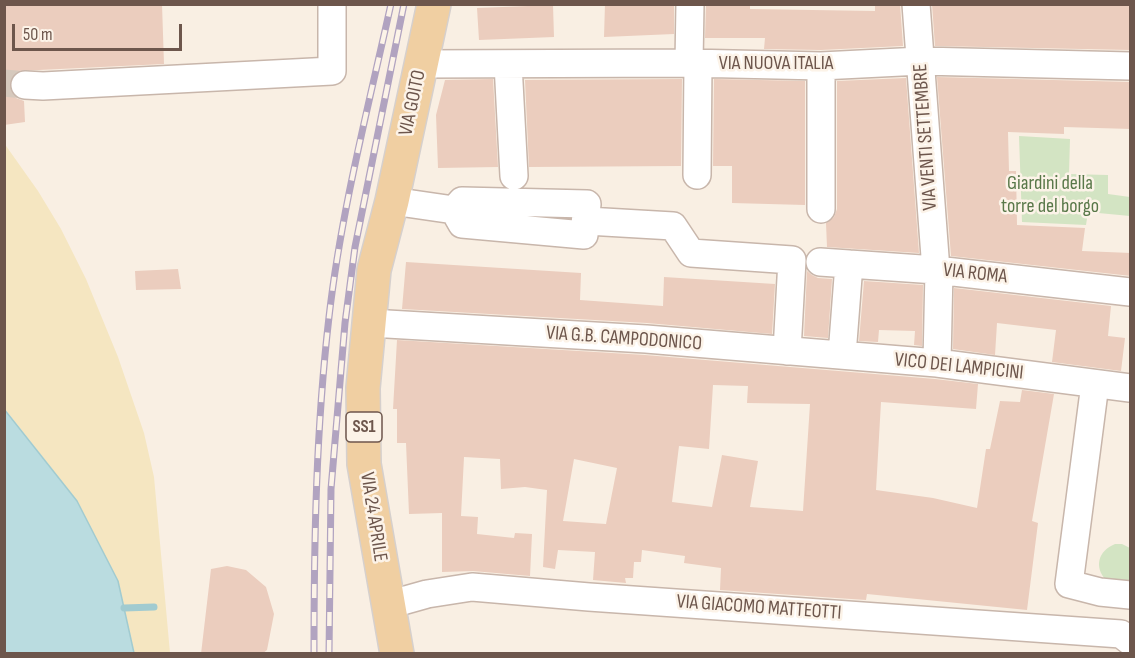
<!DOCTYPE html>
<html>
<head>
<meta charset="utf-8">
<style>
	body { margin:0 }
	#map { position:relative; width:1135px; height:658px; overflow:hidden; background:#f9efe3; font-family:"Sofia Sans Condensed",sans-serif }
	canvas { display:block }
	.frame { position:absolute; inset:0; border:6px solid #6d564c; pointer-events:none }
	.scale { position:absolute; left:12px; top:24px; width:170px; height:27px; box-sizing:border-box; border:3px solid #6d564c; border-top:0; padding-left:8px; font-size:18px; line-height:21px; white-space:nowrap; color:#6d564c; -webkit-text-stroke:4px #fcf3e8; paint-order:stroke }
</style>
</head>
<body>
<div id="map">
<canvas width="1135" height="658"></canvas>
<div class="frame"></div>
<div class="scale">50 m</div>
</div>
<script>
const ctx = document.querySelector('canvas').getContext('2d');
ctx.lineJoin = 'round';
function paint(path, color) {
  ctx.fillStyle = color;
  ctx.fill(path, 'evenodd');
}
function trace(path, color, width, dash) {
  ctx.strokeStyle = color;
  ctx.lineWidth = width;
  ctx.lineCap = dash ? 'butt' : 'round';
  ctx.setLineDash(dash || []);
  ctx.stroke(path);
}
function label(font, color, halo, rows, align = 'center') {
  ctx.font = font + ' "Sofia Sans Condensed",sans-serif';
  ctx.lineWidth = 5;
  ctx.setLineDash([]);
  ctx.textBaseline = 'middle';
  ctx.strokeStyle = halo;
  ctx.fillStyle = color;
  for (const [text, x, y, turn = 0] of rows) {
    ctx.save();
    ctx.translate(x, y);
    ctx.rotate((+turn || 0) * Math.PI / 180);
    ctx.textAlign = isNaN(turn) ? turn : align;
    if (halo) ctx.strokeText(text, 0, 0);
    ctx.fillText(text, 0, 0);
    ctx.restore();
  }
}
paint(new Path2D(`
	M1019 136 1070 139 1069 174 1108 175V194L1130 197V216L1088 212 1086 225 1022 222Z
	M1115 544H1122L1130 548V581L1124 584 1106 580C1094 567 1098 551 1115 544Z`), '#d3e4c3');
paint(new Path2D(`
	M4 143 38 191 61 229 86 279 118 357 144 433 154 477 170 653H134L118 581 77 501 5 409Z`), '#f5e6c1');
const water = new Path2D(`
	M4 409 77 501 118 581 134 653H5Z`);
paint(water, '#badce0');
trace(water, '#a1cbd0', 1.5);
trace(new Path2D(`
	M124 608 154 607`), '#a1cbd0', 7);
paint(new Path2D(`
	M4 4H162L164 64 18 71 12 76 9 85 11 93 16 98 24 101 25 122 4 125Z
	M605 4H674V34L604 37Z
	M875 4H900L903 46 821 50 764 49 765 38H705L706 5H750V9L875 11Z
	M932 4H1131V50L935 46Z
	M553 5 554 37 479 40 477 8Z
	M937 77 1131 82V129L1064 127V134L1008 132 1009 171H1016L1017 225 1085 228 1082 251 1131 253V276L951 256Z
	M906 78 919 253 827 247 826 223 834 217 837 209V81Z
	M493 79 498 167 438 168 436 115 445 80Z
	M682 79 681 166 529 167 525 80Z
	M714 79 805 81V205L732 203V166H713Z
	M406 262 581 273 580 300 663 306 664 277 775 284 772 334 647 323 402 309Z
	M178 269 181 289 136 290 135 271Z
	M807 271 812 275 818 278 832 279 828 338 804 336Z
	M864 281 923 285 922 346 914 345 915 331 879 330 878 342 859 341Z
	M954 288 1111 306 1108 336 1125 338 1121 371 1052 362 1056 330 997 323 995 355 953 349Z
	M397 340 645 355 935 379 978 384 976 409 881 402 876 490 933 498 977 508 986 449H990L1000 401 1020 402 1022 390 1054 394 1032 521 1038 523 1027 610 867 594 866 600 720 590 721 568 684 563 685 556 642 550 641 562H634L633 578H625L626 583 593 580 595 552 558 550 555 569 543 567 547 490 525 487 501 489 500 459 464 457 461 516 478 517 477 534 514 538 515 533 532 534 530 576 473 571 442 572V513L409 514 406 443H397V409H393ZM713 385 748 386 747 403 810 404 803 511 750 507 758 461 722 455 712 507 672 502 679 446 709 449ZM574 459 617 468 606 524 563 521Z
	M227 566 246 570 266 587 274 614 267 650 262 654H201L211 569Z`), '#ebcdbe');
trace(new Path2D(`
	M4 83 25 85`), '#d6c9bd', 27, [27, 14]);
const minor = new Path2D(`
	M916 4 936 270
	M689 63 690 4
	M422 64 689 63 821 66 921 61 1130 66
	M508 64 514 176
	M821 66V209
	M25 85 43 86 332 71V4
	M697 175 698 63
	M392 201 454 210
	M462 201 587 204 584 235 462 224 454 210Z
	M587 221 673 226 691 253 792 260 787 351
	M820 262 936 270 1130 292
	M370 323 646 339 937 363 1130 388
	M842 355 849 264
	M937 363 939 270
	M1095 384 1069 584 1100 592 1130 595
	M388 605 427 594 472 587 589 597 1121 634 1130 641`);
const major = new Path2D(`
	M397 654 364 464 363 388 374 270 392 201 434 4`);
trace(minor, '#c8b6ab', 30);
trace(major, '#d6d0cd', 36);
trace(minor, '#fff', 27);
trace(major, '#f0cfa2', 33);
const rail = new Path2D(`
	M314 654C314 541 316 429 329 317 341 212 368 108 391 4
	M329 654 331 489 345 323 355 247 404 4`);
trace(rail, '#b1a3c0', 7);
trace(rail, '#fcf3e8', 4.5, [14]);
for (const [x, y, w] of [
	[364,427,36]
]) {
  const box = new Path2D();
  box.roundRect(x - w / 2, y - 15, w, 30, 4.5);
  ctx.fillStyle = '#fcf3e8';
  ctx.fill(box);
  trace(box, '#6d564c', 1.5);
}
label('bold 18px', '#6d564c', null, [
	["SS1",364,427]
]);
label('20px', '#6d564c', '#fcf3e8', [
	["VIA NUOVA ITALIA",776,64],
	["VIA GOITO",413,103,-78],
	["VIA VENTI SETTEMBRE",926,137,-94],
	["VIA ROMA",975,274,6],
	["VIA G.B. CAMPODONICO",624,339,4],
	["VICO DEI LAMPICINI",959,367,6],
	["VIA 24 APRILE",373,517,81],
	["VIA GIACOMO MATTEOTTI",759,608,4]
]);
label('20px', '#597849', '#fcf3e8', [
	["Giardini della",1050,184],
	["torre del borgo",1050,207]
]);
</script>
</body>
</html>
